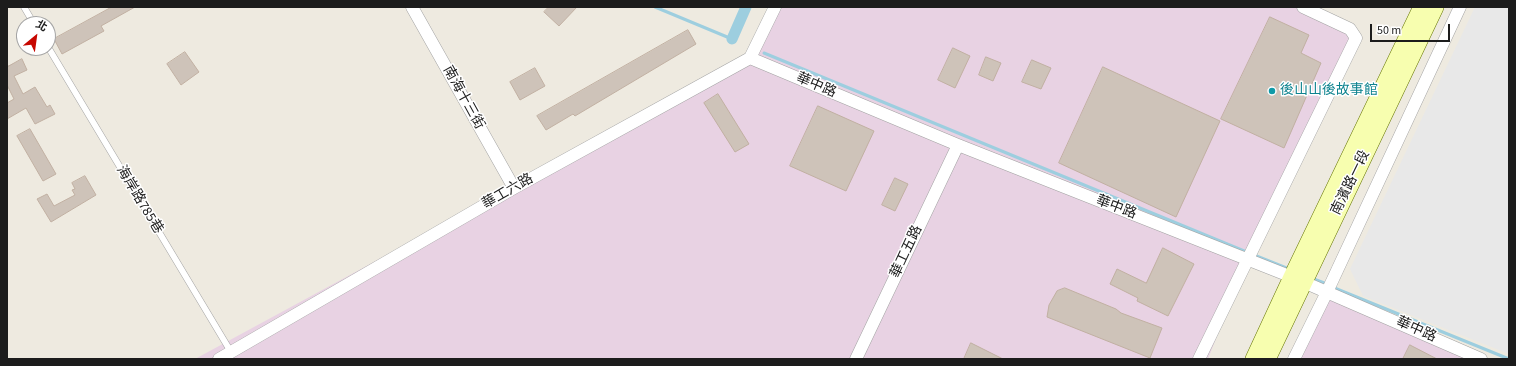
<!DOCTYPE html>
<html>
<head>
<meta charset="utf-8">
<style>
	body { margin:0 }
	#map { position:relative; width:1516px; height:366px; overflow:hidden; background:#eeeae0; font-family:"Source Sans 3","Noto Sans TC",sans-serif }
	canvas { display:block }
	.frame { position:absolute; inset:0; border:8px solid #1c1c1c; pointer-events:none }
	.north { position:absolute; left:16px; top:16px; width:40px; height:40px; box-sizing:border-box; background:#fff; border:1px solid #a4a4a4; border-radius:50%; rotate:29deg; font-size:11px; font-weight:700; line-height:16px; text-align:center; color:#1c1c1c }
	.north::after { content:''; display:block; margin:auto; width:14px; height:18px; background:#c70700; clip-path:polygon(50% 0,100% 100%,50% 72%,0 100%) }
	.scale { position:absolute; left:1370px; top:24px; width:80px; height:18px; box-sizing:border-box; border:2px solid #1c1c1c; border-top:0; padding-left:5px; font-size:12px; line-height:14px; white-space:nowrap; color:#1c1c1c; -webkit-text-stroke:3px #fff; paint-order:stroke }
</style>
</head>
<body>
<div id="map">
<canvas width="1516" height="366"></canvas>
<div class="frame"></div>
<div class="north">北</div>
<div class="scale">50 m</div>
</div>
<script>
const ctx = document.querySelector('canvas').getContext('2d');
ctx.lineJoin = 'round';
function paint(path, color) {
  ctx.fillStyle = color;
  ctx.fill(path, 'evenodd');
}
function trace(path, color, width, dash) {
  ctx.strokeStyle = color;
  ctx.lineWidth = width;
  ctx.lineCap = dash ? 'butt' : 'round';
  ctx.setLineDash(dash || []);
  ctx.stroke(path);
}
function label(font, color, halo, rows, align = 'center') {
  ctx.font = font + ' "Source Sans 3","Noto Sans TC",sans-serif';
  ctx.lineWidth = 3;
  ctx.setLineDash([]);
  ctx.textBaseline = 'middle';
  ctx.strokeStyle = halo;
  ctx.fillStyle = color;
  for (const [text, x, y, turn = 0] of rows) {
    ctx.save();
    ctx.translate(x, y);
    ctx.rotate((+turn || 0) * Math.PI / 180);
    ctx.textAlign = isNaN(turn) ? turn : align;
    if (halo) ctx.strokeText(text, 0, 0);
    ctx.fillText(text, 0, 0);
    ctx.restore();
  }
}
paint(new Path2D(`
	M775 7H1303L1356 38 1247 259 1208 359H195L750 58Z
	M1327 295 1476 359H1297Z`), '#e8d2e3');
paint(new Path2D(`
	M1475 7H1509V354L1363 296 1350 269Z`), '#e8e8e8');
trace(new Path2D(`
	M655 7 732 39
	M764 53 1249 253
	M1254 255 1289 269
	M1311 278 1327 284
	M1332 287 1509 359`), '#9dcedf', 3);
trace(new Path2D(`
	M732 39 746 7`), '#9dcedf', 11);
const building = new Path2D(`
	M112 7H135L101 26 104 31 62 54 54 39Z
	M549 7H577L559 26 544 12Z
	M1270 17 1309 35 1301 53 1321 63 1284 148 1221 119Z
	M688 30 696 44 575 116 573 114 546 130 537 116Z
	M953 48 970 56 955 88 938 80Z
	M185 52 199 72 181 85 167 64Z
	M986 57 1001 63 993 81 979 75Z
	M22 59 27 70 14 76 23 94 35 87 47 107 50 105 55 114 35 124 26 108 7 119V103L14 99 7 85V63L8 66Z
	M1032 60 1051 68 1041 89 1022 82Z
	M1103 67 1220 121 1176 217 1059 163Z
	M535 68 545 86 520 100 510 82Z
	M718 94 749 144 735 152 704 103Z
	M818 106 874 131 846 191 790 166Z
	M30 129 56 174 43 181 17 136Z
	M85 176 96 195 51 222 37 199 47 194 54 206 75 195 72 190 75 189 72 183Z
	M895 178 908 184 895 211 882 205Z
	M1163 248 1194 264 1168 316 1137 301 1138 298 1110 284 1117 269 1146 283Z
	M1065 288 1116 309 1121 313 1162 328 1150 358 1047 317 1049 305 1057 291Z
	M971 343 1003 359H964Z
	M1410 345 1437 359H1403Z`);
paint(building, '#cec3b9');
trace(building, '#c1b0a2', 1);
const lane = new Path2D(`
	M24 7 34 24
	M48 47 231 352`);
const street = new Path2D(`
	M412 7 514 188
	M750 58 958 145 1292 277 1481 359
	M219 359 514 188 750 58 775 7
	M856 359 958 145
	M1199 359 1356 38 1350 29 1303 7
	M1294 359 1327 292 1460 7`);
const secondary = new Path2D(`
	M1254 359 1292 277 1422 7
	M1267 359 1435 7`);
trace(lane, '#a3a3a3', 7);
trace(street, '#a3a3a3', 13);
trace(secondary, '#657500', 18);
trace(lane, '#fff', 6);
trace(street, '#fff', 12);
trace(secondary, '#f7feaf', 17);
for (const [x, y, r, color] of [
	[1272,91,4,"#0f9aa8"]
]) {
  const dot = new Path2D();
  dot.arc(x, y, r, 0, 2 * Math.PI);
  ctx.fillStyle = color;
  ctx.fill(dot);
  trace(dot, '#fff', 1.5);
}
label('14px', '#1c1c1c', '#fff', [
	["華中路",816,86,23],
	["南海十三街",463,98,61],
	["南濱路一段",1351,183,-64],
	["華工六路",508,192,-30],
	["海岸路785巷",139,200,59],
	["華中路",1116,208,21],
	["華工五路",907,252,-65],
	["華中路",1416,330,24]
]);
label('14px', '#0d838f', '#fff', [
	["後山山後故事館",1280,91]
], 'left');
</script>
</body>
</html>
